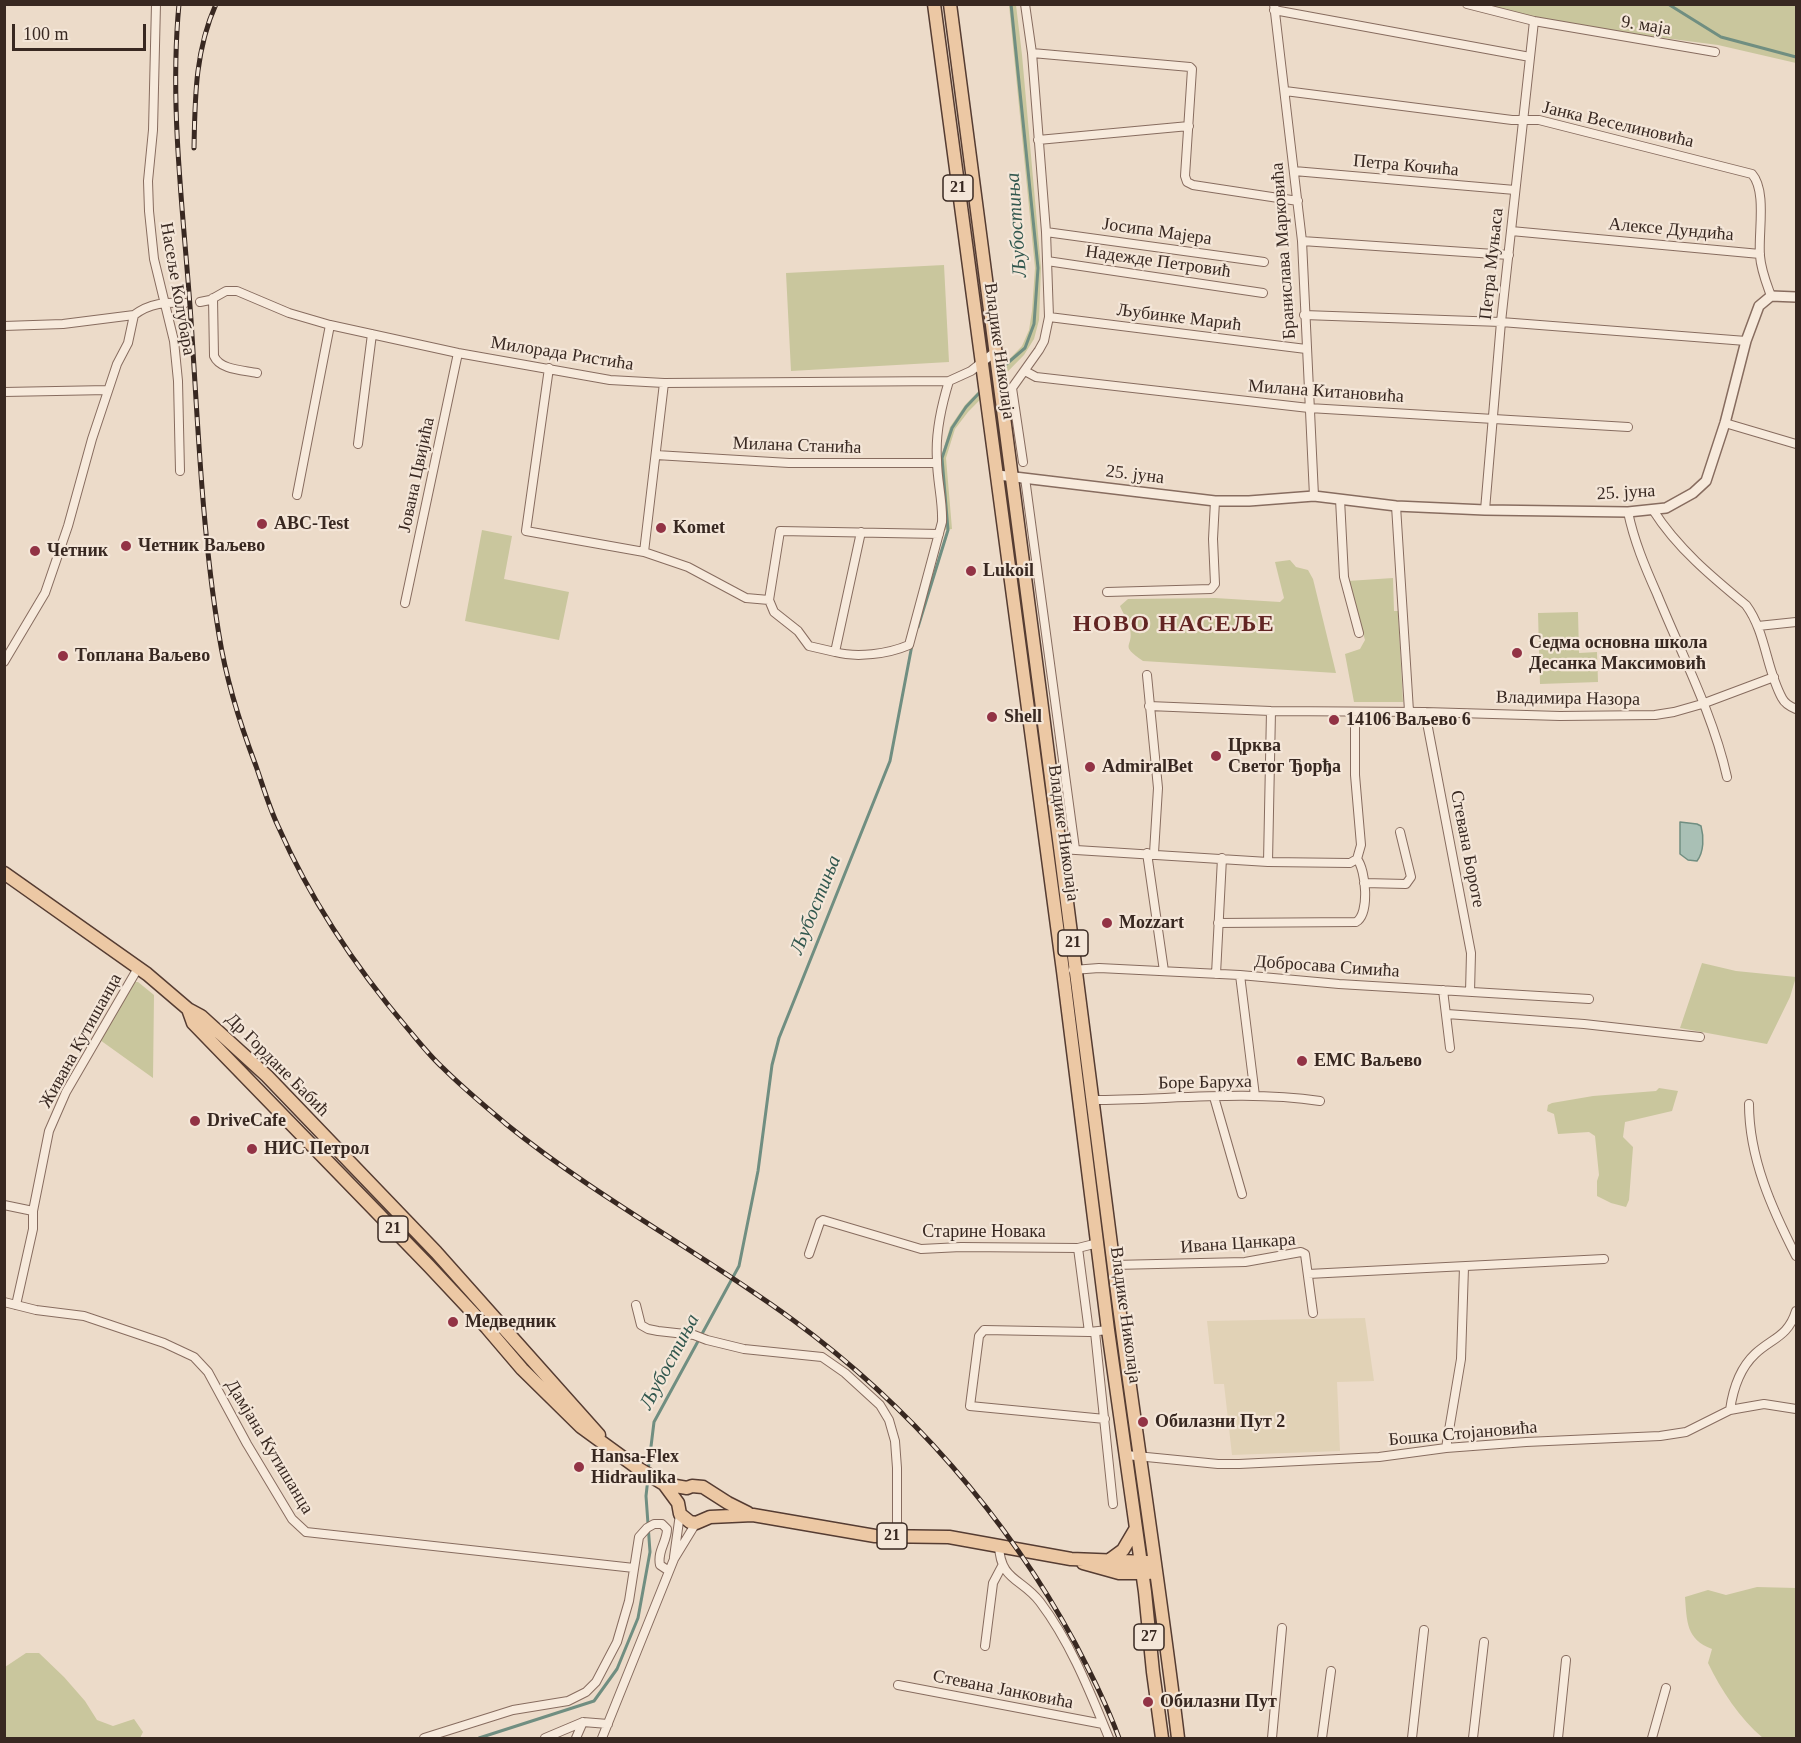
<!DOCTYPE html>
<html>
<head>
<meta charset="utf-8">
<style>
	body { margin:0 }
	#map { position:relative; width:1801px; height:1743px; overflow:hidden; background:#ecdbc9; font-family:Georgia,serif }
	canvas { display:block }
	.frame { position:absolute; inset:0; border:6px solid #382821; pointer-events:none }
	.scale { position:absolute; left:12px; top:24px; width:134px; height:27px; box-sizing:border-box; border:3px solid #382821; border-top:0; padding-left:8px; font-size:18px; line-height:21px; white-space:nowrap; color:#382821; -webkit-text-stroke:4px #f4e6d8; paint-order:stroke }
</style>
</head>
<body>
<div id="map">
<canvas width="1801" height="1743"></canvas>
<div class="frame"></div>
<div class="scale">100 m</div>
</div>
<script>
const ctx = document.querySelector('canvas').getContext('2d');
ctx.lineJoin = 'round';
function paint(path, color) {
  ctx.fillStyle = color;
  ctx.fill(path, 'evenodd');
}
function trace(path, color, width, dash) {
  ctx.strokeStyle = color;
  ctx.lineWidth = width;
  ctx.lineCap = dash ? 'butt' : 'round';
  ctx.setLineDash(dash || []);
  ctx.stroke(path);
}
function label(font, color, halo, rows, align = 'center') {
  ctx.font = font + ' Georgia,serif';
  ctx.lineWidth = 4.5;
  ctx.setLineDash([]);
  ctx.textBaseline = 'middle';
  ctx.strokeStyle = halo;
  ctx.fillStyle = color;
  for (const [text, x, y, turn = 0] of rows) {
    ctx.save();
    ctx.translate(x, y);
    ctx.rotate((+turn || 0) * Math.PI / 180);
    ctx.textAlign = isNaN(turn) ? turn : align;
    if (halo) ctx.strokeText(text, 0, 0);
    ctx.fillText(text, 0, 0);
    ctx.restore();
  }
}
paint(new Path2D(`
	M1365 1318 1374 1381 1337 1382 1340 1451 1232 1455 1224 1384H1214L1207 1321Z`), '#e1d2b6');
paint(new Path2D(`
	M1009 5H1016L1022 55 1038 234 1041 268 1039 320 1034 339 1024 355 968 412 955 429 946 458 952 529 945 530 941 458 950 427 965 405 1022 346 1029 330 1032 311 1035 268Z
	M1467 5H1796V63L1718 45 1534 21Z
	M944 265 949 362 791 371 786 273Z
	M482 530 512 536 504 579 569 592 559 640 465 621Z
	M1290 560 1296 567 1308 570 1313 579 1336 673 1143 661C1118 644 1134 648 1130 629 1128 621 1123 613 1120 606L1128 599 1215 598 1280 602 1284 598 1275 562Z
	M1393 578 1394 611H1398L1403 702H1354L1345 654 1360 649 1365 640 1348 581Z
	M1578 612 1579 653 1597 652 1598 682 1540 684 1538 613Z
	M1702 963 1736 971 1796 977 1790 997 1767 1044 1680 1028Z
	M135 982H138L154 995 153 1078 100 1040 129 987Z
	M1659 1088 1678 1091 1672 1111 1625 1122 1623 1137 1633 1147 1629 1200 1626 1207 1611 1203 1597 1196V1181L1599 1175 1595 1136 1589 1132 1558 1134 1554 1114 1547 1111 1548 1105 1552 1103 1593 1096 1656 1091Z
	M1757 1587 1796 1588V1738H1763C1740 1719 1721 1690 1708 1663L1712 1649C1686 1639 1687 1622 1685 1597L1708 1590 1726 1595Z
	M26 1653H39L64 1677 85 1701 97 1720 113 1726 134 1719 143 1732 140 1738H5V1667Z`), '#c9c69d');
const water = new Path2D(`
	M1680 822 1697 824 1701 826C1704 837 1704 852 1697 861L1688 860 1680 854Z`);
paint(water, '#a9c0b5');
trace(water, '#708e81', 1.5);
trace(new Path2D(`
	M1668 4 1721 37 1796 57
	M1003 367 1025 348 1034 324 1038 268 1011 4
	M918 627 948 530 942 458 952 428 966 407 982 390
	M648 1471 654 1422 739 1266 758 1171 772 1065 779 1038 890 761 912 645
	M479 1738 594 1701 617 1669 638 1618 650 1552 646 1496 648 1478`), '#708e81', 3);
const minor = new Path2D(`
	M156 4 153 130 148 181 149 211 154 259 174 341 178 381 180 471
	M1274 4 1302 241 1314 496
	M1467 4 1534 21 1715 52
	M1274 10 1530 57
	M1032 53 1190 67 1192 69 1185 176 1187 182 1193 185 1298 201
	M1285 91 1512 120H1539L1752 174C1767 191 1758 233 1760 256 1761 270 1766 282 1771 296
	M1038 140 1189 126
	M1294 171 1515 190
	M1511 231 1760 254
	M1046 232 1264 262
	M1302 241 1509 255
	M1047 261 1263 293
	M213 298 214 356C220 370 243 370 257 373
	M200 302 210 300 226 291H237L289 313 330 325 458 353 610 380 664 383 949 381 971 371 995 352
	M1304 315 1501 322 1746 341
	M1049 317 1306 349
	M4 326 63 324 134 315
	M549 368 526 531 644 552 688 567 746 598 769 600 774 612 798 631 809 646 835 652
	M1025 371 1036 377 1309 408 1628 427
	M4 392 108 390
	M1725 423 1796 444
	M358 444 372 334
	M656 455 789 463H937
	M1023 462 1012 388 1039 350 1044 341 1049 317 1046 232 1032 53 1025 4
	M1025 478 1075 849
	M297 495 330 325
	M1340 499 1344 577 1359 633
	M1396 506 1409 711
	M1485 510 1501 322 1534 21
	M1653 510C1677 548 1712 577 1746 605 1766 632 1766 669 1782 698 1785 704 1791 707 1796 709
	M1628 512C1634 541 1645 567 1657 594 1681 653 1713 714 1727 777
	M861 532 835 652C857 658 888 654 909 645L942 522C943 501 937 481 937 460 935 433 941 407 949 381
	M644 552 664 383
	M1107 592 1211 589 1215 584 1213 539 1215 501
	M769 600 780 531 939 534
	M405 603 458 353
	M1758 626 1796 622
	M4 662 45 593 68 526 92 439 117 364 128 343 134 315C150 303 166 302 185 303
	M1147 675 1158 788 1154 853
	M1149 706 1271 711 1425 712 1560 716 1655 715 1674 712 1702 704 1774 677
	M1425 712 1471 953 1470 992
	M1060 849 1268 862 1350 863 1357 859 1361 845 1355 775V712
	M1147 853 1164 971
	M1268 862 1271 711
	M1364 883 1406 884 1411 877 1400 832
	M1218 923 1356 922C1370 914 1366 870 1357 859
	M1073 970 1099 968 1240 975 1339 984 1589 999
	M1216 974 1222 858
	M1240 975 1255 1096
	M1443 990 1450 1048
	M1447 1014 1584 1024 1700 1037
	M1214 1097 1242 1194
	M1092 1100C1167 1100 1245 1090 1320 1101
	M1749 1104C1749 1158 1772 1209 1796 1256
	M4 1205 33 1211
	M1078 1248 1089 1332
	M809 1254 820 1222 823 1220 921 1249 961 1247 1078 1248 1098 1243
	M1113 1265 1245 1262 1301 1252 1305 1254 1313 1313
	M1308 1274 1604 1259
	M4 1302 36 1310 84 1316 164 1343 194 1357 208 1372 247 1444 292 1519 306 1532 634 1568
	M16 1305 33 1229V1211L49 1131 66 1092 138 968
	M636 1305 641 1325 648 1329 658 1331 694 1335 707 1340 744 1349 822 1357 845 1373 880 1405 889 1420 895 1441 897 1468V1537
	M1095 1332 1113 1504
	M1730 1410C1733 1389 1739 1369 1755 1354 1772 1338 1788 1337 1796 1311
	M1105 1419 970 1406 979 1336 984 1330 1089 1332 1108 1330
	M1446 1448 1461 1359 1464 1267
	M1126 1455 1218 1464H1239L1379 1457 1446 1448 1526 1442 1660 1436 1686 1432 1730 1410 1741 1408 1764 1404 1796 1409
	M999 1545C1000 1581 1022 1578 1040 1602 1071 1643 1090 1692 1109 1738
	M674 1557 680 1514
	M985 1646 993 1583 1002 1566
	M898 1685 1103 1724
	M424 1738 513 1710 568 1701 586 1692 596 1682 617 1642 629 1601 639 1537 647 1528 654 1524H662L667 1529C667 1542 657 1551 660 1565L669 1571
	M545 1738 583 1722 608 1724
	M576 1738 583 1722
	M602 1738 674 1559 696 1523
	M1272 1738 1282 1628
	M1322 1738 1331 1671
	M1412 1738 1424 1630
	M1473 1738 1484 1642
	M1558 1738 1566 1660
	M1652 1738 1666 1688`);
const tertiary = new Path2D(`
	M998 475 1215 501H1249L1314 496 1396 506 1485 510 1628 512 1666 508 1693 493 1706 481 1725 423 1746 341 1759 306 1771 296 1796 297`);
const primary = new Path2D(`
	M934 4 1063 971 1108 1330 1145 1592 1153 1672 1162 1738
	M950 4C1006 423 1059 841 1113 1260 1133 1419 1159 1578 1178 1738
	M4 873 147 974 188 1009 201 1016 267 1076 436 1252 599 1435
	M188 1009 193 1023 429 1266 487 1328 522 1369 581 1427 636 1467 664 1484 678 1503 680 1514 690 1522 696 1523 710 1517 753 1515 875 1536 949 1537 1071 1559 1147 1562
	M664 1484 687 1488 692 1486 703 1487 728 1503 748 1513
	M1108 1561 1123 1550 1136 1528
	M1083 1563 1119 1573H1149`);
trace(minor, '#876c5f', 10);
trace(tertiary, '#876c5f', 12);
trace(primary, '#553c32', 15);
trace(minor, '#f7eadc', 8);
trace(tertiary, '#f7eadc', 9);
trace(primary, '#ecc8a4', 12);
const rail = new Path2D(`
	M179 4C169 109 184 216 191 320 198 425 202 531 219 635 226 679 240 724 256 766 263 786 269 807 278 826 310 899 356 968 408 1029 419 1042 430 1056 443 1068 463 1088 485 1106 506 1124 596 1197 700 1252 793 1320 909 1405 1007 1517 1075 1643 1091 1674 1107 1705 1119 1738
	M194 148C195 98 195 51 216 4`);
trace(rail, '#382821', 5);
trace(rail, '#f4e6d8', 3, [9]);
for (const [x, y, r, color] of [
	[262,524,6,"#923345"],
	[661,528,6,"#923345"],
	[126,546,6,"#923345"],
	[35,551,6,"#923345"],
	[971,571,6,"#923345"],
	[1517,653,6,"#923345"],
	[63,656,6,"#923345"],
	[992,717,6,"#923345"],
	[1334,720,6,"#923345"],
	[1216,756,6,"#923345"],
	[1090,767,6,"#923345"],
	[1107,923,6,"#923345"],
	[1302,1061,6,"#923345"],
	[195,1121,6,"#923345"],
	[252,1149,6,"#923345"],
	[453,1322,6,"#923345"],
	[1143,1422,6,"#923345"],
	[579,1467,6,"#923345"],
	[1148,1702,6,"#923345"]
]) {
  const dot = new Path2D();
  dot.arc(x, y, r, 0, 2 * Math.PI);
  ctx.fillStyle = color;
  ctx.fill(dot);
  trace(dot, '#f4e6d8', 2);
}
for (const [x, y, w] of [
	[958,188,30],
	[1073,943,30],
	[393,1229,30],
	[892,1536,30],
	[1149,1637,30]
]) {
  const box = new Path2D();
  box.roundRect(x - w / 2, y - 13, w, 26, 4.5);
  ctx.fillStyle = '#f4e6d8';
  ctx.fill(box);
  trace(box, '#382821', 1.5);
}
label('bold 16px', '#382821', null, [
	["21",958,188],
	["21",1073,943],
	["21",393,1229],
	["21",892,1536],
	["27",1149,1637]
]);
label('18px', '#382821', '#f4e6d8', [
	["9. маја",1646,26,9],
	["Јанка Веселиновића",1618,125,13],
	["Петра Кочића",1406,166,5],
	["Алексе Дундића",1671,230,5],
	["Јосипа Мајера",1157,232,8],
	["Бранислава Марковића",1284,251,-94],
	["Надежде Петровић",1158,262,8],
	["Петра Муњаса",1492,264,-84],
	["Насеље Колубара",177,289,80],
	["Љубинке Марић",1179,318,7],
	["Владике Николаја",999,351,82],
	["Милорада Ристића",562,354,9],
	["Милана Китановића",1326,392,4],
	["Милана Станића",797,446,2],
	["Јована Цвијића",417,475,-78],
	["25. јуна",1135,475,7],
	["25. јуна",1626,493,-3],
	["Владимира Назора",1568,699,1],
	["Владике Николаја",1063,833,82],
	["Стевана Бороте",1467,849,79],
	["Добросава Симића",1327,967,4],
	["Живана Кутишанца",81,1041,-61],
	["Др Гордане Бабић",277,1065,45],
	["Боре Баруха",1205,1083,-1],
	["Старине Новака",984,1232],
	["Ивана Цанкара",1238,1244,-4],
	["Владике Николаја",1125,1315,82],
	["Бошка Стојановића",1463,1434,-5],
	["Дамјана Кутишанца",269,1447,59],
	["Стевана Јанковића",1003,1690,11]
]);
label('bold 18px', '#382821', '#f4e6d8', [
	["ABC-Test",274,524],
	["Komet",673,528],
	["Четник Ваљево",138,546],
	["Четник",47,551],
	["Lukoil",983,571],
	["Седма основна школа",1529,643],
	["Десанка Максимовић",1529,664],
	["Топлана Ваљево",75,656],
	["Shell",1004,717],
	["14106 Ваљево 6",1346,720],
	["Црква",1228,746],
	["Светог Ђорђа",1228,767],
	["AdmiralBet",1102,767],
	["Mozzart",1119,923],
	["ЕМС Ваљево",1314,1061],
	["DriveCafe",207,1121],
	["НИС Петрол",264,1149],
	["Медведник",465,1322],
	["Обилазни Пут 2",1155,1422],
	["Hansa-Flex",591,1457],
	["Hidraulika",591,1478],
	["Обилазни Пут",1160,1702]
], 'left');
label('italic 20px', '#31574e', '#f4e6d8', [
	["Љубостиња",1017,225,-94],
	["Љубостиња",816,905,-68],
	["Љубостиња",670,1362,-62]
]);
ctx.letterSpacing = '1.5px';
label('bold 24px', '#622523', '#f4e6d8', [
	["НОВО НАСЕЉЕ",1174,625]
]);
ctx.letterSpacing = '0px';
</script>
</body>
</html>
